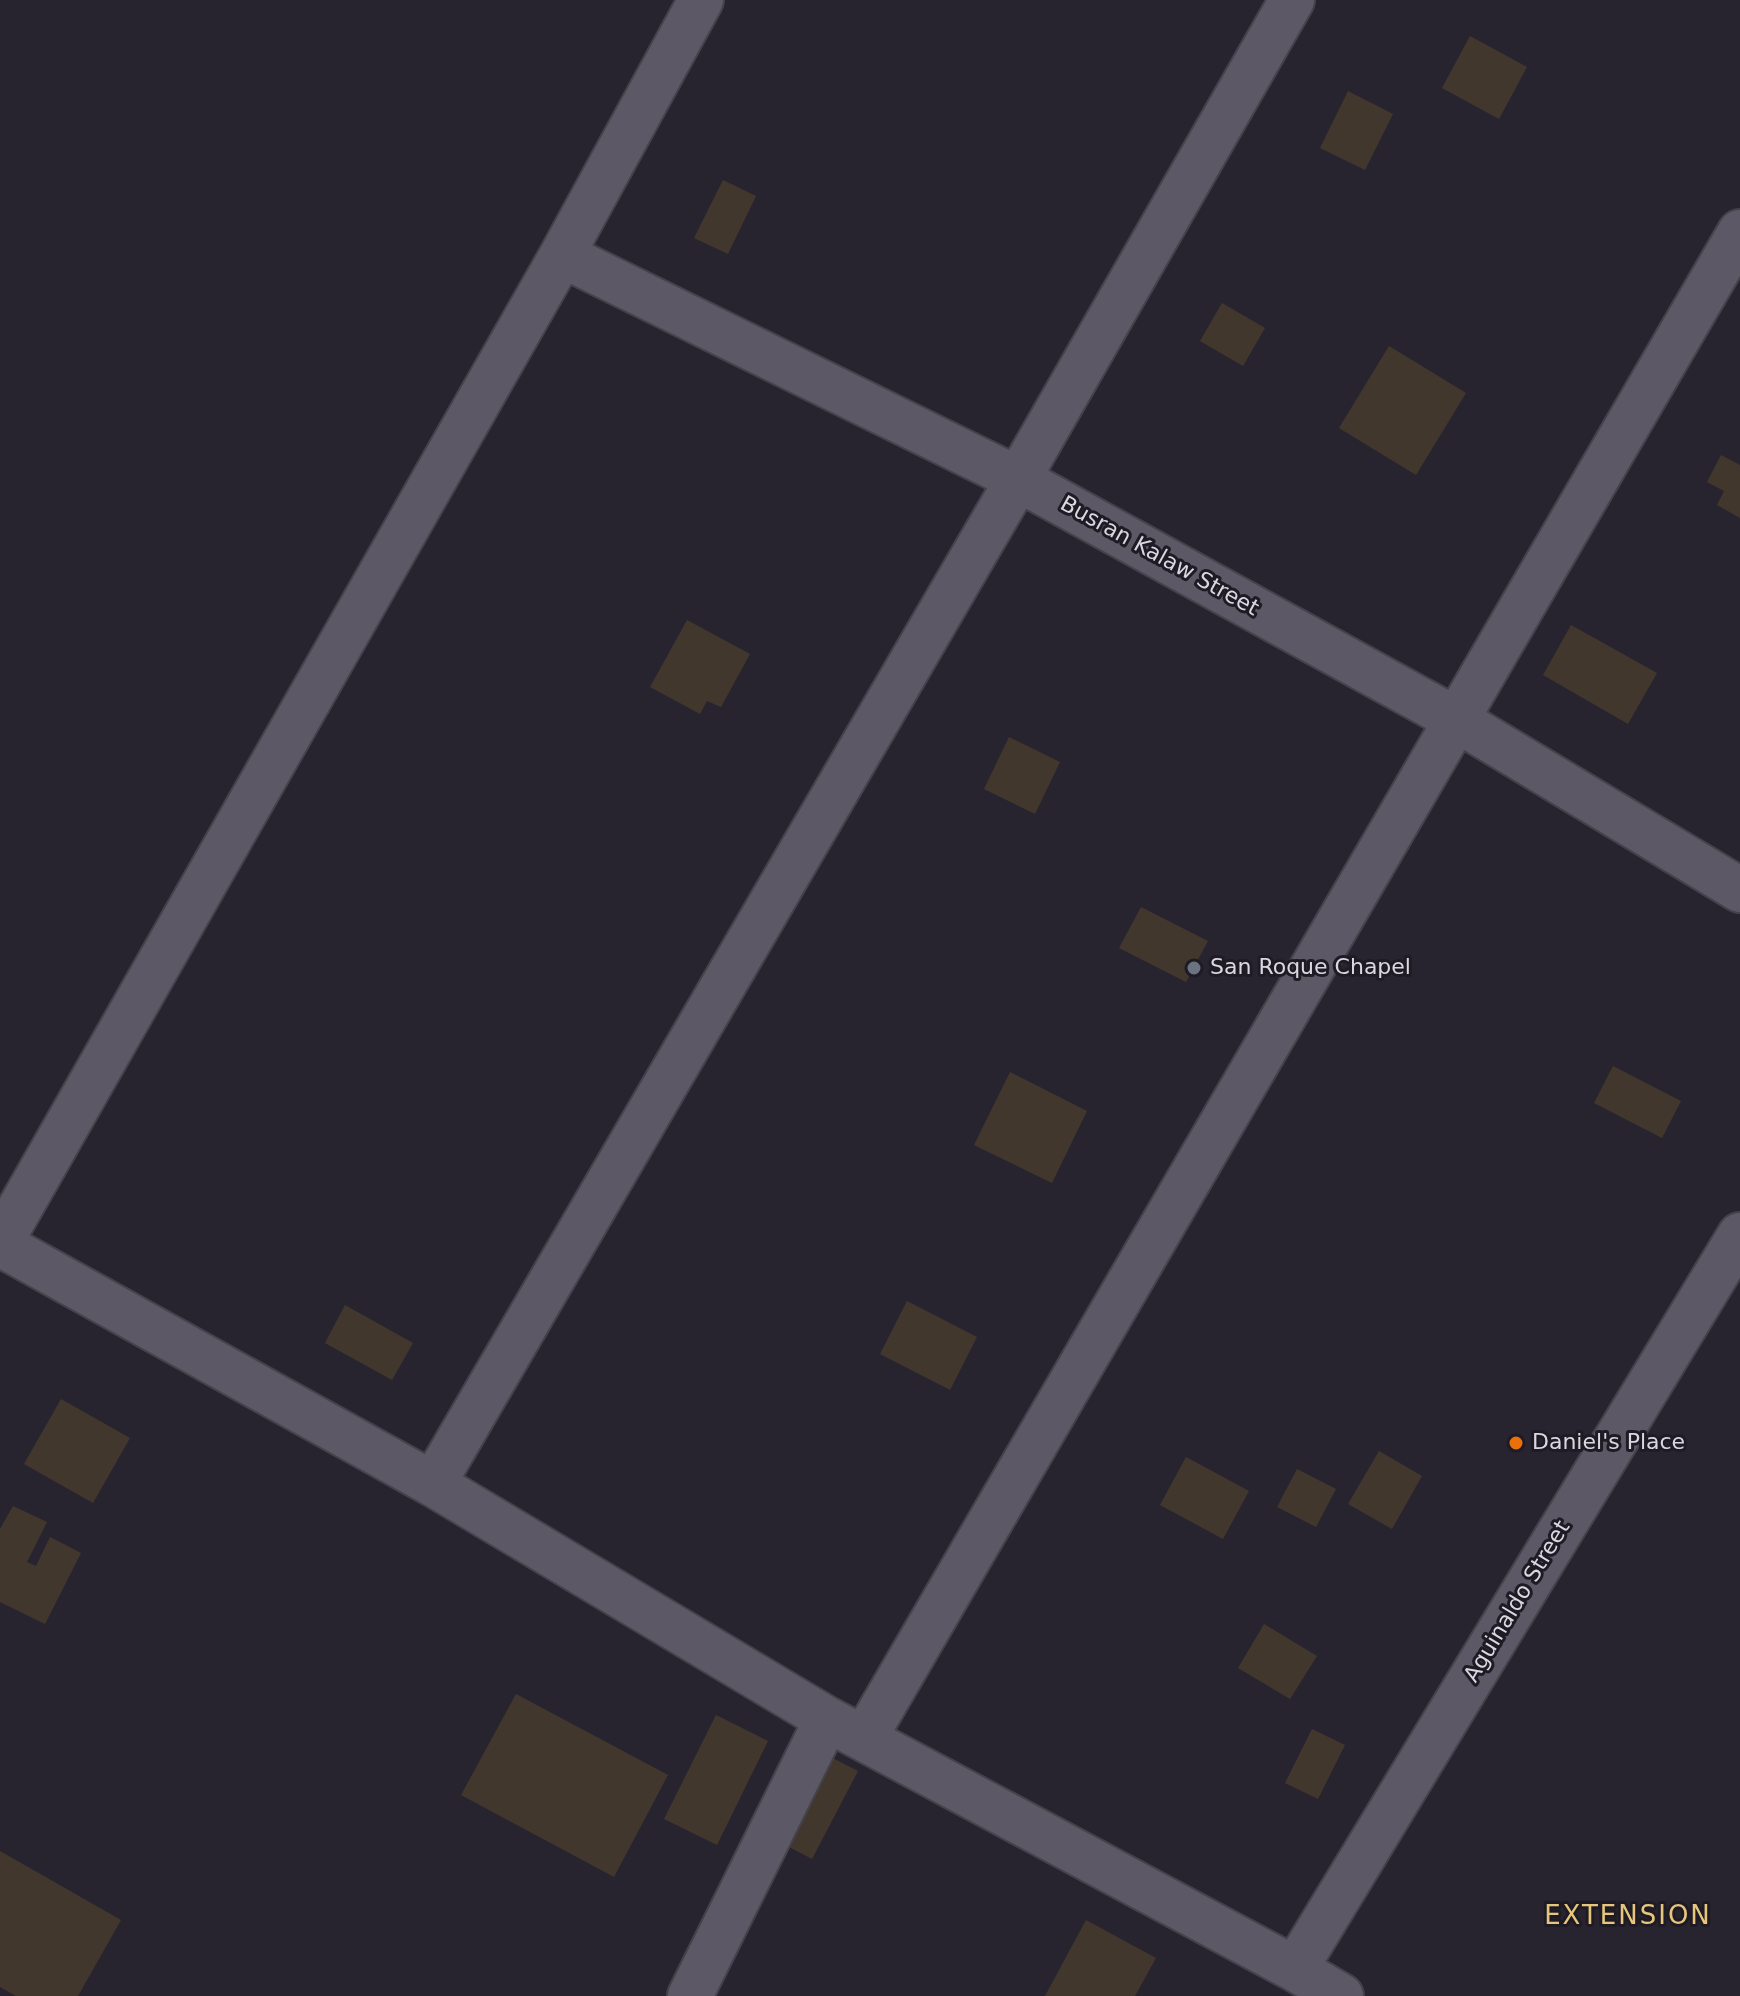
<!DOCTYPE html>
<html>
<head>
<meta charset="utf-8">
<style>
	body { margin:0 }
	canvas { display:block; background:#28242f }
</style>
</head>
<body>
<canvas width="1740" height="1996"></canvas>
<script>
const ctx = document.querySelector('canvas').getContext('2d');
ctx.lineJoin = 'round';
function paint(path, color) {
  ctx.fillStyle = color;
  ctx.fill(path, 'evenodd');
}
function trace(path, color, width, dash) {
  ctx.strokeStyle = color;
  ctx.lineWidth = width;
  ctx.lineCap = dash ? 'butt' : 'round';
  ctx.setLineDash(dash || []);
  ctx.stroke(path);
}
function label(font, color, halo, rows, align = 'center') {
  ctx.font = font + ' "DejaVu Sans",sans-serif';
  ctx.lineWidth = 6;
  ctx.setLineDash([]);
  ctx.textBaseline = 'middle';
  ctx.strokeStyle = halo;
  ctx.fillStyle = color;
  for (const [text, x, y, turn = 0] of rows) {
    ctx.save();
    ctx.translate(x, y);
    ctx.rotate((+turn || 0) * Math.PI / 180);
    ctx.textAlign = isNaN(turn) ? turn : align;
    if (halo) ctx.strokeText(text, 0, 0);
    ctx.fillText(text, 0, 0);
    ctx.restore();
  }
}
paint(new Path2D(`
	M1470 36 1527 67 1499 119 1442 88Z
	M1348 91 1393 114 1365 170 1320 148Z
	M723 180 756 196 728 254 694 238Z
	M1222 303 1265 328 1243 366 1200 341Z
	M1389 346 1466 393 1416 475 1339 428Z
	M1721 455 1740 465V518L1717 505 1724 491 1707 482Z
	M687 620 750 654 721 707 707 701 700 714 650 687Z
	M1571 625 1657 673 1628 724 1543 675Z
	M1009 737 1060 762 1035 814 984 789Z
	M1141 907 1208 941 1186 982 1119 948Z
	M1613 1066 1681 1101 1662 1138 1594 1103Z
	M1010 1072 1087 1111 1052 1183 974 1145Z
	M907 1301 977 1337 950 1390 880 1354Z
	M345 1305 413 1343 392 1380 325 1343Z
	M61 1399 130 1438 93 1503 24 1464Z
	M1379 1451 1422 1476 1392 1529 1348 1504Z
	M1186 1457 1249 1491 1223 1539 1160 1505Z
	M1297 1469 1336 1489 1316 1527 1277 1507Z
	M13 1506 47 1522 27 1562 36 1566 50 1537 81 1553 45 1624 0 1602V1529Z
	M1264 1624 1317 1656 1290 1699 1238 1668Z
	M516 1694 668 1775 614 1877 461 1795Z
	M716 1715 768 1741 717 1845 664 1819Z
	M1312 1729 1345 1745 1318 1799 1285 1783Z
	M815 1749 858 1771 812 1859 770 1837Z
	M0 1851 121 1920 78 1996H16L0 1987Z
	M1086 1920 1156 1958 1135 1996H1045Z`), '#41372d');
const minor = new Path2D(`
	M562 255 1018 479 1457 720 1740 890
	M0 1243 562 255 701 0
	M0 1244 433 1484 827 1719 1295 1969 1341 1996
	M433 1484 1018 479 1292 0
	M865 1737 1740 232
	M1295 1969 1740 1235
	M690 1996 827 1719`);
trace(minor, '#44424b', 48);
trace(minor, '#5c5865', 44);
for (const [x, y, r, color] of [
	[1194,968,8,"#6b7280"],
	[1516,1443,8,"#e8710a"]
]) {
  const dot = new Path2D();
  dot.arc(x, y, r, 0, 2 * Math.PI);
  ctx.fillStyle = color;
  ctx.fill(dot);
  trace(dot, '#1e1b25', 3);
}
label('22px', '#d9d7df', '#1e1b25', [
	["Busran Kalaw Street",1159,557,29],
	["Aguinaldo Street",1518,1602,-59]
]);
label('22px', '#d9d7df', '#1e1b25', [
	["San Roque Chapel",1210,968],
	["Daniel's Place",1532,1443]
], 'left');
ctx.letterSpacing = '2px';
label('26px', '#e6c67c', '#1e1b25', [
	["EXTENSION",1628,1917]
]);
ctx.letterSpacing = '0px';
</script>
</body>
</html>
